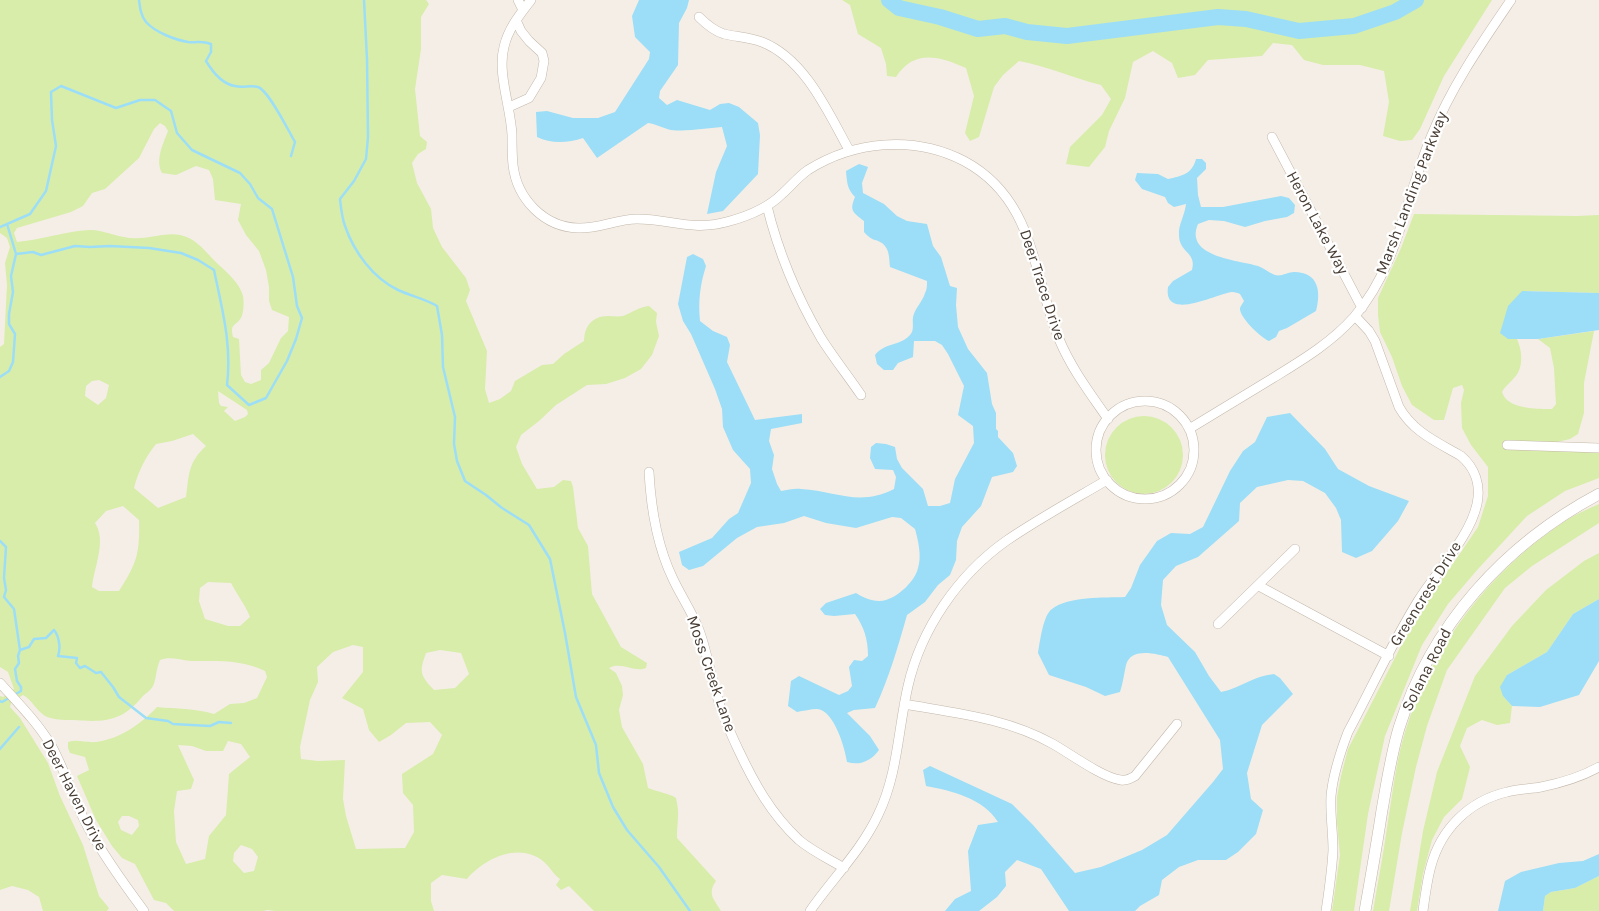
<!DOCTYPE html>
<html>
<head>
<meta charset="utf-8">
<style>
	body { margin:0 }
	canvas { display:block; background:#f4eee6 }
</style>
</head>
<body>
<canvas width="1599" height="911"></canvas>
<script>
const ctx = document.querySelector('canvas').getContext('2d');
ctx.lineJoin = 'round';
function paint(path, color) {
  ctx.fillStyle = color;
  ctx.fill(path, 'evenodd');
}
function trace(path, color, width, dash) {
  ctx.strokeStyle = color;
  ctx.lineWidth = width;
  ctx.lineCap = dash ? 'butt' : 'round';
  ctx.setLineDash(dash || []);
  ctx.stroke(path);
}
function label(font, color, halo, rows, align = 'center') {
  ctx.font = font + ' Karla,sans-serif';
  ctx.lineWidth = 4.5;
  ctx.setLineDash([]);
  ctx.textBaseline = 'middle';
  ctx.strokeStyle = halo;
  ctx.fillStyle = color;
  for (const [text, x, y, turn = 0] of rows) {
    ctx.save();
    ctx.translate(x, y);
    ctx.rotate((+turn || 0) * Math.PI / 180);
    ctx.textAlign = isNaN(turn) ? turn : align;
    if (halo) ctx.strokeText(text, 0, 0);
    ctx.fillText(text, 0, 0);
    ctx.restore();
  }
}
paint(new Path2D(`
	M0 0H426L429 4 421 17V49L415 89 420 136 427 142 426 149 418 154 412 163 417 183 431 209 433 228 442 247 466 278 470 290 466 301 487 351 485 389 489 403 500 399 511 391 515 381 542 365 553 364 564 354 584 341C584 327 592 316 608 316 613 316 618 317 623 316 633 312 639 307 649 306L657 313 656 322 659 336 652 355 641 369 625 378 606 384 587 385 556 405 539 421 521 435 516 447 522 464 537 489 554 487 563 480 571 481 573 487 578 528 588 546 592 594 621 647 647 663 646 668C635 673 621 661 609 668L616 673 622 686 623 695 619 710 622 727 643 764 648 788C657 792 669 793 676 798 680 814 677 822 677 838L716 881C707 894 714 899 721 911H594L569 886 561 890 556 885 560 879C553 874 550 867 544 862 519 841 484 859 467 879L442 875 431 883V901L434 911H275L267 910 264 911H174L166 903 154 900 135 864 122 858 112 846 96 820 77 776 89 770 85 757 70 753 68 748V742C77 739 86 743 96 742 120 739 141 724 157 707 177 709 194 708 214 714L230 704 244 703 257 698 267 677 265 671C241 659 216 661 191 661 179 660 170 656 160 660 156 669 156 681 153 686 151 690 145 694 142 697 121 723 102 722 72 720 64 720 53 720 45 716 36 710 32 700 23 695L11 703 10 707 20 718 48 763 60 796 83 845 99 896 109 908 107 911H43L39 897 28 890 12 886 0 890V696L3 697 14 689 8 672 0 667V347L4 344 7 285 5 263 10 247 7 238 0 233ZM160 123 165 126 168 131C163 144 155 160 162 173L176 175 196 166 209 170 213 179 215 200 241 204 238 220 246 235 259 251 266 270 269 287V301L272 310 289 317 288 331 281 338 269 363 261 370V380L251 384 245 382 241 375 239 339 233 337C230 323 235 327 241 318 244 312 244 302 243 296 240 284 228 273 220 266 210 257 201 244 189 238 172 230 158 237 140 238 123 240 108 231 92 230 76 230 62 234 47 237 37 239 27 241 17 242L14 233 17 228 71 212 83 206 92 193 105 189 139 158 154 129ZM99 380 109 385 106 398 98 405 85 396 86 386 92 381ZM218 391 247 410 248 414 245 417 235 421 224 411 228 407 221 406 219 403ZM193 434 206 446C188 462 189 475 186 497L158 508 134 488C138 472 146 456 156 444L172 441ZM123 506 139 520C140 553 137 563 119 591H99L92 587C94 567 107 541 95 523L106 511ZM208 582 231 583C237 595 245 604 250 617L240 626H228L205 619 199 601 200 588ZM353 645 363 647V672L342 698 363 709 369 730 379 742 391 735 406 723 430 722 442 735 433 754 402 774 403 793 413 805 414 832 405 848 356 849 346 816 343 799 345 760 318 761 301 759 300 747 310 700 318 682 317 667 333 652ZM440 650 461 653 469 674 455 688 434 690C420 675 419 672 426 653ZM228 741 241 744 250 757 229 774 226 815 209 836 205 859 186 864 176 842 174 811 177 791 191 789 194 780 178 745 192 746 206 751H223ZM122 816H129L138 820 139 826 132 835 121 830 118 822ZM241 845 252 849 258 857 254 871 244 873 233 861 234 853Z
	M842 0H1492L1444 76 1420 129 1412 140 1400 141 1383 136 1389 102 1384 71 1360 65H1323L1304 60 1292 45 1273 43 1262 56 1208 60 1195 75 1178 78 1172 63 1153 51 1133 62 1125 98 1109 131 1105 147 1089 167 1066 164 1070 147 1102 115 1111 99 1101 85C1073 78 1047 66 1019 61L1003 75 994 87 979 137 970 141 965 133 974 96 966 68C939 56 914 49 896 77L887 76 886 64 881 48 858 34 850 5Z
	M1414 214 1577 216 1599 215V293L1522 291 1508 339H1517C1522 350 1524 367 1515 377 1510 383 1506 385 1502 392 1503 394 1504 397 1506 399 1516 409 1539 409 1552 409L1556 404 1554 368 1550 348 1538 339 1594 331 1584 383V413L1578 434 1570 439 1557 442 1558 451 1599 452V478L1565 491 1527 516 1478 569 1448 604 1422 645 1385 736 1368 814 1354 911H1332L1340 855 1337 823V797L1341 776 1348 749 1401 646 1426 601 1459 555 1478 527 1488 496V467L1471 445 1462 428 1461 403 1464 390 1462 385 1453 388 1444 420H1434L1412 405 1402 386 1392 357 1380 332 1378 315V298L1401 248Z
	M1105 455a39 39 0 1 1 78 0a39 39 0 1 1-78 0Z
	M1599 504V523L1532 566 1505 588 1447 670 1427 726 1416 767 1402 833 1389 911H1373C1378 881 1384 851 1388 821 1393 791 1396 761 1405 732 1432 645 1490 571 1565 521 1576 514 1588 509 1599 504Z
	M1599 553V599L1573 614 1547 652 1507 675 1503 696 1512 706 1510 723 1497 725 1482 720 1467 728 1460 746 1470 767 1462 799 1444 817 1432 840 1423 874 1417 911H1410L1423 831 1437 772 1475 676 1512 626 1546 590 1584 561Z
	M1599 876V911H1543L1545 896 1551 892 1575 888Z`), '#d8edaa');
paint(new Path2D(`
	M639 0H689L687 8 679 23 678 65 660 91 659 98 667 105 677 100 710 110 720 104 729 103 739 107 758 123 760 135 758 174 723 211 707 214 716 172 727 146 722 127C705 128 688 132 671 130 663 128 656 124 648 123L597 158 583 138C568 143 551 144 537 137L536 112 547 111 573 118H598L615 112 649 59 650 52 635 37 632 16Z
	M1196 159H1202L1206 163V169L1197 178 1198 195 1201 207H1223L1281 196 1289 198 1295 205 1294 213 1287 217 1265 221 1245 227 1224 221 1209 220 1198 224C1184 257 1238 260 1258 266 1264 268 1269 273 1275 275 1281 277 1288 272 1294 272 1319 272 1321 292 1316 311L1287 328 1279 331 1276 337 1269 341C1261 338 1239 317 1240 308 1241 305 1243 303 1244 301L1240 294C1238 293 1235 292 1232 292 1218 293 1163 323 1168 287L1173 281 1192 270C1197 252 1179 253 1179 235 1178 225 1185 215 1186 204L1174 207 1168 203 1165 197 1142 189 1135 180 1137 173 1158 174 1168 179C1182 176 1192 174 1196 159Z
	M859 164 868 167 862 183 863 193 884 204 897 216 907 221 927 224 933 246 941 257 950 286 957 288 956 305 958 327 968 349 987 373 992 404 996 413V429L998 431V437L1013 453 1017 466 1013 472 992 477 981 506 962 527 957 541 956 560 950 575 938 585 925 602 907 615C898 647 889 678 875 708L854 710 847 713 870 736 879 750C871 761 860 766 847 762 845 748 834 710 817 709 811 709 803 711 797 712L788 706 791 681 799 676 839 695 848 691 852 686 849 667 854 660 862 661 868 656C868 639 864 627 855 614L834 616 825 615 820 609 826 603 856 593C864 598 875 603 886 600 899 596 915 581 918 568 922 556 918 540 915 529L901 518 892 517 856 528 826 523 804 516 784 523 757 527 737 538 703 566 689 570 682 565 679 552 712 538 729 519 738 513 751 483 750 469 733 450 723 427 722 409 715 389 691 334 683 321 678 304 687 257 693 254 703 259 706 266C700 285 698 301 700 321L713 331 727 337 730 345 727 362 755 420 802 414V423L771 429 769 441 774 455 772 469 777 484 781 491C788 490 795 488 801 489 836 491 859 507 894 489L896 477 893 470 875 469 870 458 871 447 876 443 886 444 895 447 897 459 902 468 923 489 928 506H940L950 503 955 479 974 443 973 426 958 415 964 386 948 354 942 345 935 341H914L913 357 898 363 893 370H884L877 364 875 355C884 343 899 346 909 336 915 331 912 324 913 317 915 308 923 301 925 293 927 290 927 285 927 281L890 267C889 259 890 249 882 243 874 238 873 242 864 232V221C853 212 849 211 855 197 847 189 847 182 846 171Z
	M1522 291 1599 293V330L1538 339H1508L1500 333 1508 306Z
	M1290 413 1325 449 1338 469 1369 486 1409 501 1398 521 1372 551 1356 558 1342 552 1341 520 1336 508 1325 493 1303 481 1288 480 1257 487 1240 503 1239 521 1198 557 1176 566 1163 580 1161 605 1167 625 1195 652 1209 676 1221 692C1241 688 1253 676 1274 674L1280 678 1293 694 1262 725 1247 773 1251 799 1263 810 1256 834 1238 852 1226 860H1198L1179 867 1162 880 1159 895 1140 906 1135 911H1069L1041 869 1017 860 1005 872 1006 886 997 897 979 911H945L955 899 971 891 968 851 978 825 998 822C983 798 952 791 926 786L923 770 930 766 1012 804 1033 825 1075 873 1101 867 1142 850 1167 835 1213 782 1223 769 1220 740 1168 657C1156 654 1131 647 1126 665 1124 674 1123 683 1120 692L1105 696 1086 687 1049 675 1038 653C1040 642 1043 615 1052 609 1068 596 1105 598 1125 597L1131 588 1140 565 1157 541 1171 533 1190 534 1203 527 1230 471 1243 451 1255 442 1267 417Z
	M1599 599V661L1579 695 1540 707 1512 706 1503 696 1500 687 1507 675 1547 652 1573 614Z
	M1599 854V876L1575 888 1551 892 1545 896 1543 911H1498L1505 881 1521 872 1559 863 1583 861Z`), '#9cdef7');
trace(new Path2D(`
	M139 0C140 8 141 16 146 22 155 32 175 40 188 42 198 43 201 40 211 44V52L206 61C212 71 222 84 235 86 242 88 251 85 258 87 269 91 288 130 295 142L291 156
	M364 0 367 59 368 137 366 159 354 181 340 199C341 208 342 218 345 226 354 252 373 278 398 290 411 296 425 299 437 306L442 335 443 367 455 417 454 444 457 461 465 481 486 495 502 508 529 525 550 559 565 633 576 697 596 745 599 773 613 807 627 830 659 867 690 911
	M7 224 16 254
	M0 227 30 214 46 191 56 146 52 120 51 92 61 86 116 108 140 100H155L171 111 177 133 192 150 240 173 250 184 258 198 272 209 293 277 297 306 302 318 296 339 287 361 266 398 249 405 227 385C232 344 222 309 214 270L198 260 181 253 149 248 110 246 90 247 75 246 41 255 33 252 16 254 11 276 13 292 9 314V324L15 334 13 362 9 371 0 377
	M0 541 6 547 4 578 6 590 4 597 14 609 20 650 18 656 19 663 15 669 17 681 21 687V691L14 695
	M20 650 29 647 34 639 46 638 54 630C59 636 61 648 58 656L77 658 76 663 80 668 85 666 96 673 101 672 113 687 119 697 146 718 168 721 173 724 210 726 219 722 231 723
	M0 701 2 702 9 698
	M0 749 19 727`), '#9cdef7', 2.5);
trace(new Path2D(`
	M889 0 899 8 940 17 978 29 1005 26 1027 32 1067 36 1218 17 1246 19 1299 31 1354 26 1395 12 1416 0`), '#9cdef7', 16);
const minor = new Path2D(`
	M518 0 523 10
	M531 0C520 14 508 29 504 47 497 73 511 108 512 135 512 145 512 155 513 165 517 199 544 227 578 228 598 229 617 219 637 219 671 219 693 232 730 221 748 216 769 207 782 194 791 186 798 177 808 170 854 141 914 135 964 161 1035 199 1032 273 1059 339 1071 368 1090 393 1108 419
	M699 17C706 24 714 31 724 34 737 37 749 37 762 42 805 59 828 112 849 150
	M509 107 529 98 541 78 544 61 542 53 529 41 521 31 516 20
	M1272 137 1362 308
	M767 206C778 251 797 297 821 338 833 357 848 376 861 395
	M1096 450a49 49 0 1 1 98 0a49 49 0 1 1-98 0Z
	M1189 429C1217 412 1245 395 1273 378 1302 360 1331 343 1354 317 1398 267 1406 196 1431 137 1451 87 1481 44 1511 0
	M1507 445 1599 448
	M649 472C651 509 657 546 673 579 681 596 692 612 699 630 707 651 710 674 717 696 722 714 730 732 738 749 754 783 771 814 799 840 812 851 829 859 844 868
	M1259 586 1389 656
	M1218 624 1295 549
	M0 683C18 703 37 722 51 745 66 772 74 802 89 829 105 858 124 884 144 911
	M904 704C955 713 1007 718 1053 744 1069 753 1103 778 1121 780 1126 781 1130 779 1135 776L1177 724
	M810 911C833 878 861 851 878 815 898 774 898 729 908 686 921 629 958 575 1006 541 1038 519 1073 500 1107 480
	M1326 911C1329 891 1332 870 1333 850 1333 832 1330 814 1331 796 1333 774 1340 753 1348 732 1371 689 1392 643 1418 601 1436 572 1470 537 1477 504 1481 485 1475 468 1461 456 1437 442 1413 432 1399 407L1375 341 1369 331 1355 316
	M1423 911C1425 896 1427 880 1431 866 1441 829 1469 801 1507 792 1518 789 1530 789 1541 787 1561 783 1581 777 1599 767`);
const tertiary = new Path2D(`
	M1365 911C1371 877 1377 843 1382 810 1387 782 1391 755 1399 728 1431 625 1505 544 1599 494`);
trace(minor, '#c4b7aa', 10);
trace(tertiary, '#c4b7aa', 12);
trace(minor, '#fff', 9);
trace(tertiary, '#fff', 11);
label('16px', '#483d34', '#fff', [
	["Marsh Landing Parkway",1412,193,-69],
	["Heron Lake Way",1317,223,62],
	["Deer Trace Drive",1042,285,72],
	["Greencrest Drive",1426,594,-58],
	["Solana Road",1427,670,-63],
	["Moss Creek Lane",711,674,71],
	["Deer Haven Drive",74,795,63]
]);
</script>
</body>
</html>
